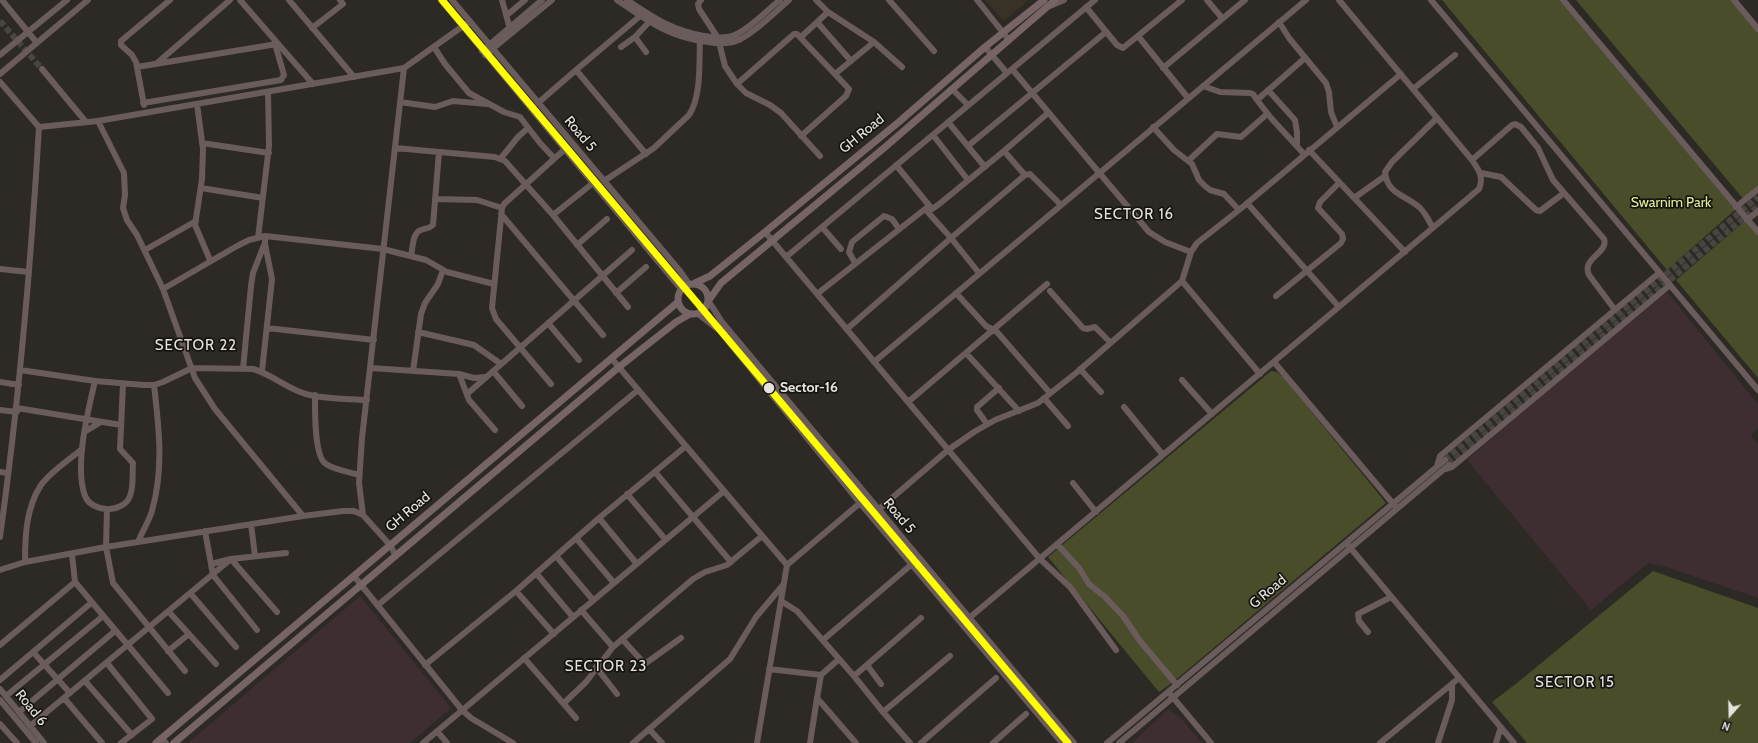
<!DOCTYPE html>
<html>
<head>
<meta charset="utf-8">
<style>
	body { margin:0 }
	#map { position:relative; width:1758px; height:743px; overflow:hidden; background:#2d2a26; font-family:Cabin,sans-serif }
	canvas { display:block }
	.north { position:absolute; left:1710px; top:695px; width:40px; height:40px; -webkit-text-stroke:3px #161411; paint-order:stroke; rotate:200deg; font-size:11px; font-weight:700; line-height:16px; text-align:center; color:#e6e3de }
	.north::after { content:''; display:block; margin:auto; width:14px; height:18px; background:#e6e3de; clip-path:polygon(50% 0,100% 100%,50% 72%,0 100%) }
</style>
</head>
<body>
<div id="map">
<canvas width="1758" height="743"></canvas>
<div class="north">N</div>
</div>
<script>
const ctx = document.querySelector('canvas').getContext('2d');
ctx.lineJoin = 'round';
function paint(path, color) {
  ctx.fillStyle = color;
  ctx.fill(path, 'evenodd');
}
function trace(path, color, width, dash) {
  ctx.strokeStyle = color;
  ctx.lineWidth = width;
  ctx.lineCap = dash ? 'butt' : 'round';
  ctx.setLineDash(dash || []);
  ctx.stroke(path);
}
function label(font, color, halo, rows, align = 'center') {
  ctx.font = font + ' Cabin,sans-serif';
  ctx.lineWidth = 3.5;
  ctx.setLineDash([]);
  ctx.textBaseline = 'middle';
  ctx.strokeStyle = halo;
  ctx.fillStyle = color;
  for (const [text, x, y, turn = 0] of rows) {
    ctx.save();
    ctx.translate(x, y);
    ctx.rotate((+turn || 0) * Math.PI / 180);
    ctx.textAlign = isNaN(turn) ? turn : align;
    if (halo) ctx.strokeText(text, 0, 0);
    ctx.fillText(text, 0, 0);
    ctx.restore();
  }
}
paint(new Path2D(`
	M985 0H1029L1004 21Z`), '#383125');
paint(new Path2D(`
	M1667 292 1758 404V428L1751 435 1758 444V598L1663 566 1648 563 1591 610 1467 460 1561 379Z
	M360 596 451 708 410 743H188Z
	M1168 709 1181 718 1202 743H1132Z`), '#3e2d31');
paint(new Path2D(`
	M1442 0H1559L1736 209 1667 270Z
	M1576 0H1731L1758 32V190L1745 201Z
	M1746 220 1758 235V378L1676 280Z
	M1271 371 1277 372 1284 378 1386 503 1172 683 1159 692 1048 557Z
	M1653 571 1758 608V743H1527L1492 702 1517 683Z`), '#494d29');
trace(new Path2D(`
	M0 21 42 69
	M1445 460 1758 197
	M1449 465 1758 206`), '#494642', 6, [6, 3]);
trace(new Path2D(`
	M2 0 37 43
	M240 0 313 84
	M289 0 354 77
	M441 0 681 289
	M452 0 680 271 689 284
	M502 0 510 29
	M617 0C648 21 670 38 708 42 719 44 731 44 741 39 759 29 774 13 789 0
	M627 0C654 18 671 30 704 36 715 38 727 39 737 34 753 26 766 11 780 0
	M701 0 698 4 699 9 718 38 725 66 737 84 746 93 770 105 781 113 820 156
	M816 0 828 12 874 42 902 67
	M889 0 934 51
	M977 0 1009 40
	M1207 0 1222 18
	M1431 0 1758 390
	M1563 0 1758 232
	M1734 0 1758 29
	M1050 6 1064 0
	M1086 7 1117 45 1123 48 1182 0
	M507 15 525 0
	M817 22 851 61
	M1279 22 1289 38 1326 83 1329 92 1331 112 1337 127
	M312 28 343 4 340 0
	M1138 36 1188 98
	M635 37 646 52
	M801 37 828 12
	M434 47 445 64 469 93 504 112 520 117 540 143 554 158
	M621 47 635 37 649 22
	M985 47 1007 73
	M482 51 542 0
	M0 55 67 0
	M485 55 552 0
	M156 64 230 0
	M137 67 277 44
	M1163 68 1245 0
	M42 69 86 122
	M1012 69 1149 232 1165 242 1191 252
	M576 70 640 16
	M0 74 88 0
	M835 74 874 42
	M0 82 39 127C31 264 19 401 0 537
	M737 84 794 34H797L849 89 846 96 801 136
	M1203 86 1220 92 1250 93 1253 94 1257 100
	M952 89 968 105
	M1413 89 1455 55
	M1268 90 1295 120 1297 132V146
	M400 102 435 107 453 101 487 104
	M143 103 281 80 284 75 275 44
	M538 103 576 70 646 154
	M197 104 203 149 202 179 195 225 210 260
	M144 105 136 62 132 55 121 45V41L170 0
	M98 121 124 173 125 195 123 208 127 220 137 235 163 289 195 378 215 409 303 516
	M948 122 985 167
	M39 127 98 121 404 68 470 21
	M1153 127 1174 150 1192 164 1199 180 1205 186 1210 190 1224 194 1239 210
	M933 135 968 180
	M202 143 269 153
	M968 146 1106 32
	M395 148 495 157 505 161 553 215 628 307
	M1309 150 1405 252
	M1304 154 1271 118 1257 100 1305 58
	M501 158 518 137 528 128
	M1472 160 1512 125 1515 124 1521 127 1538 148 1553 180 1604 239C1609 253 1581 258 1589 275L1615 310
	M1188 161 1217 134 1241 137 1267 114
	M896 165 932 209
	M1481 173 1501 177 1536 210 1540 211 1564 193
	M1025 175 1030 174 1061 205
	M604 181 654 148 689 115C702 96 699 58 700 35
	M201 188 263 198
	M1354 198 1385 176
	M435 199 477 200 502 208
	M1247 203 1339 307
	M1736 207 1758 189
	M501 214 603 335
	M553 215 593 183
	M1747 220 1758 211
	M822 227 841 249
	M1433 228C1429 221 1425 212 1419 207 1405 195 1387 194 1385 172L1392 162 1437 118
	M765 232 1040 559 1070 587 1116 650
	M258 238 269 146 268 92
	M577 245 607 219
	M145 250 196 221
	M411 256C413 248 412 233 421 230 426 228 429 229 433 225L439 152
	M786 257 1095 0
	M855 263 849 252 852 242 884 216 892 219 899 229
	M0 269 29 272
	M979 273 951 238 1025 175 1004 151 1048 113
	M1182 281 1260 374
	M163 289 237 246 249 240 265 236 383 249 426 260 447 272 494 284
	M1050 291 1083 328 1087 329 1095 327 1110 342
	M616 293 646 267
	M956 293 986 326 997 332 1050 393
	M817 294 925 209
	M1276 296 1341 243 1343 239 1342 234 1318 208 1320 202 1339 183
	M709 302 722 322 1074 743
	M698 314 720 331 860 503 1062 743
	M548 323 579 360
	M267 328 374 340
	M847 329 951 238 925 209H932L938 205 1004 151
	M418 332 474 345 501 364
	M966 353 1019 411
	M612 359 787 565
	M874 362 1306 0
	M1274 362 1395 506
	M371 368 459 374 474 378 485 377
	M243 369 251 286 253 273 264 245
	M1080 369 1101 392
	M20 370 95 381 144 385H154L163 382 192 368 253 369C271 374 285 387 303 393 317 399 351 399 367 400
	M262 371 272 279 265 244V236
	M413 371 421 314 425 303 438 284 443 270
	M493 371 522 406
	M459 374 469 400 495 430
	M1182 380 1212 414
	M95 381C88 411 74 466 85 496 92 513 123 514 130 496 134 486 132 474 133 463L120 449 123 384
	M0 382 19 385
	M551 384 496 319 492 308 502 208 504 204 565 149
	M467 394 632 250
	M315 395C315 409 314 457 326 464 335 470 349 472 359 475
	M1044 398 1068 426
	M908 402 1047 284
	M1124 407 1163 455
	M17 408 121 425
	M0 410 17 412
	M987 424 977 410V407L999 388
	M86 431 101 422
	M1437 466 1440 456 1659 273
	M1446 469 1452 467 1670 285
	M0 472 8 473
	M655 472 731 562
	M1073 483 1096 512
	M627 494 665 539
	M107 509 106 547 113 583 185 671
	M878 510 948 450 974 432 995 420 1038 403 1076 373 1182 281 1191 252 1197 243 1239 210 1401 74
	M363 515 359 483 362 438 404 68
	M599 518 637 564
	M251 524 255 556
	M205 531 213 575 257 630
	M576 538 614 583
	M138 542C142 532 149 521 152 511 164 468 159 428 154 385
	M1057 544 1079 568 1089 584 1105 597 1123 616 1140 641 1177 685
	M1348 545 1514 743
	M72 554 75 582 168 693
	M556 556 593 600
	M25 562C25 536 26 508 41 485 51 471 69 460 82 449
	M211 564 231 559 277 612
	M0 570 25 562 106 547 303 516 343 511H354L363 515 390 545 396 556
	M536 573 573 617
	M354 576 462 710 471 718 513 743
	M191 594 236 647
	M781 601 797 611 854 676
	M378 605 638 390
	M581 610 613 647
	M169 612 216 664
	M962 624 1479 189C1484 177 1479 170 1472 160L1339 0
	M1368 632 1359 621 1358 614 1391 597
	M554 634 516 591 599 518 686 446
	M622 639 643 662 646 663 681 638
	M823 640 912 564
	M0 645 75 582
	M168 651 189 634
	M33 652 70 693
	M524 658 576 718
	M839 659 821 675 817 698 856 743
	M107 663 152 719 121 743
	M425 665 516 591
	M867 665 881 684
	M596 667 617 694
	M769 669 821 675
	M0 680 91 603
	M85 681 132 735
	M0 689 44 743
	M1171 695 1211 743
	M6 696 103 616
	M64 698 102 743
	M0 700 36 743
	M564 703 586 682 613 647 693 579 705 572 727 565 762 536
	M19 712 115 631
	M883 712 854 676 921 618
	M0 724 17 743
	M30 726 231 559 286 553
	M649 729 662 743
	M437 731 447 743
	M162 738 166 743
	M423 743 724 491
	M633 743 730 659 756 617 783 585
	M757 743 787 565 860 503
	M810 743 817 698
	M910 743 883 712 950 656
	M921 743 996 678
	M993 743 1026 714
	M1107 743 1445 460
	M1119 743 1449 465
	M1380 743 1459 678
	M1438 743 1452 700V684
	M1496 743 1501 727`), '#6a5c5d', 6);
trace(new Path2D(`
	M695 283 710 276 765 232 900 121 985 47 1044 0
	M678 299a15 15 0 1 1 30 0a15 15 0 1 1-30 0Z
	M709 300 721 283 884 148 1055 0
	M156 743 678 302
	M174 743 619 367 676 322 690 314`), '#766466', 7);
trace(new Path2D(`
	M442 0 1068 743`), '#ff0', 7);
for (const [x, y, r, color] of [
	[769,388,6,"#e6e3de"]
]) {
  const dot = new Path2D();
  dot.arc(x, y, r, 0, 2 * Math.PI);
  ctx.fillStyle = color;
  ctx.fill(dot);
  trace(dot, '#161411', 1.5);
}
label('14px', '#e6e3de', '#161411', [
	["Road 5",580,134,50],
	["GH Road",862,134,-39],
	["GH Road",408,512,-40],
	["Road 5",899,516,50],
	["G Road",1268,592,-40],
	["Road 6",31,708,51]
]);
label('14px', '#e0ee94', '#161411', [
	["Swarnim Park",1671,203]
]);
label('bold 14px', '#e6e3de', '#161411', [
	["Sector-16",780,388]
], 'left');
ctx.letterSpacing = '1px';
label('15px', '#e6e3de', '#161411', [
	["SECTOR 16",1134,215],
	["SECTOR 22",196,346],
	["SECTOR 23",606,667],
	["SECTOR 15",1575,683]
]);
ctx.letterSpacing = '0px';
</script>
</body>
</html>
